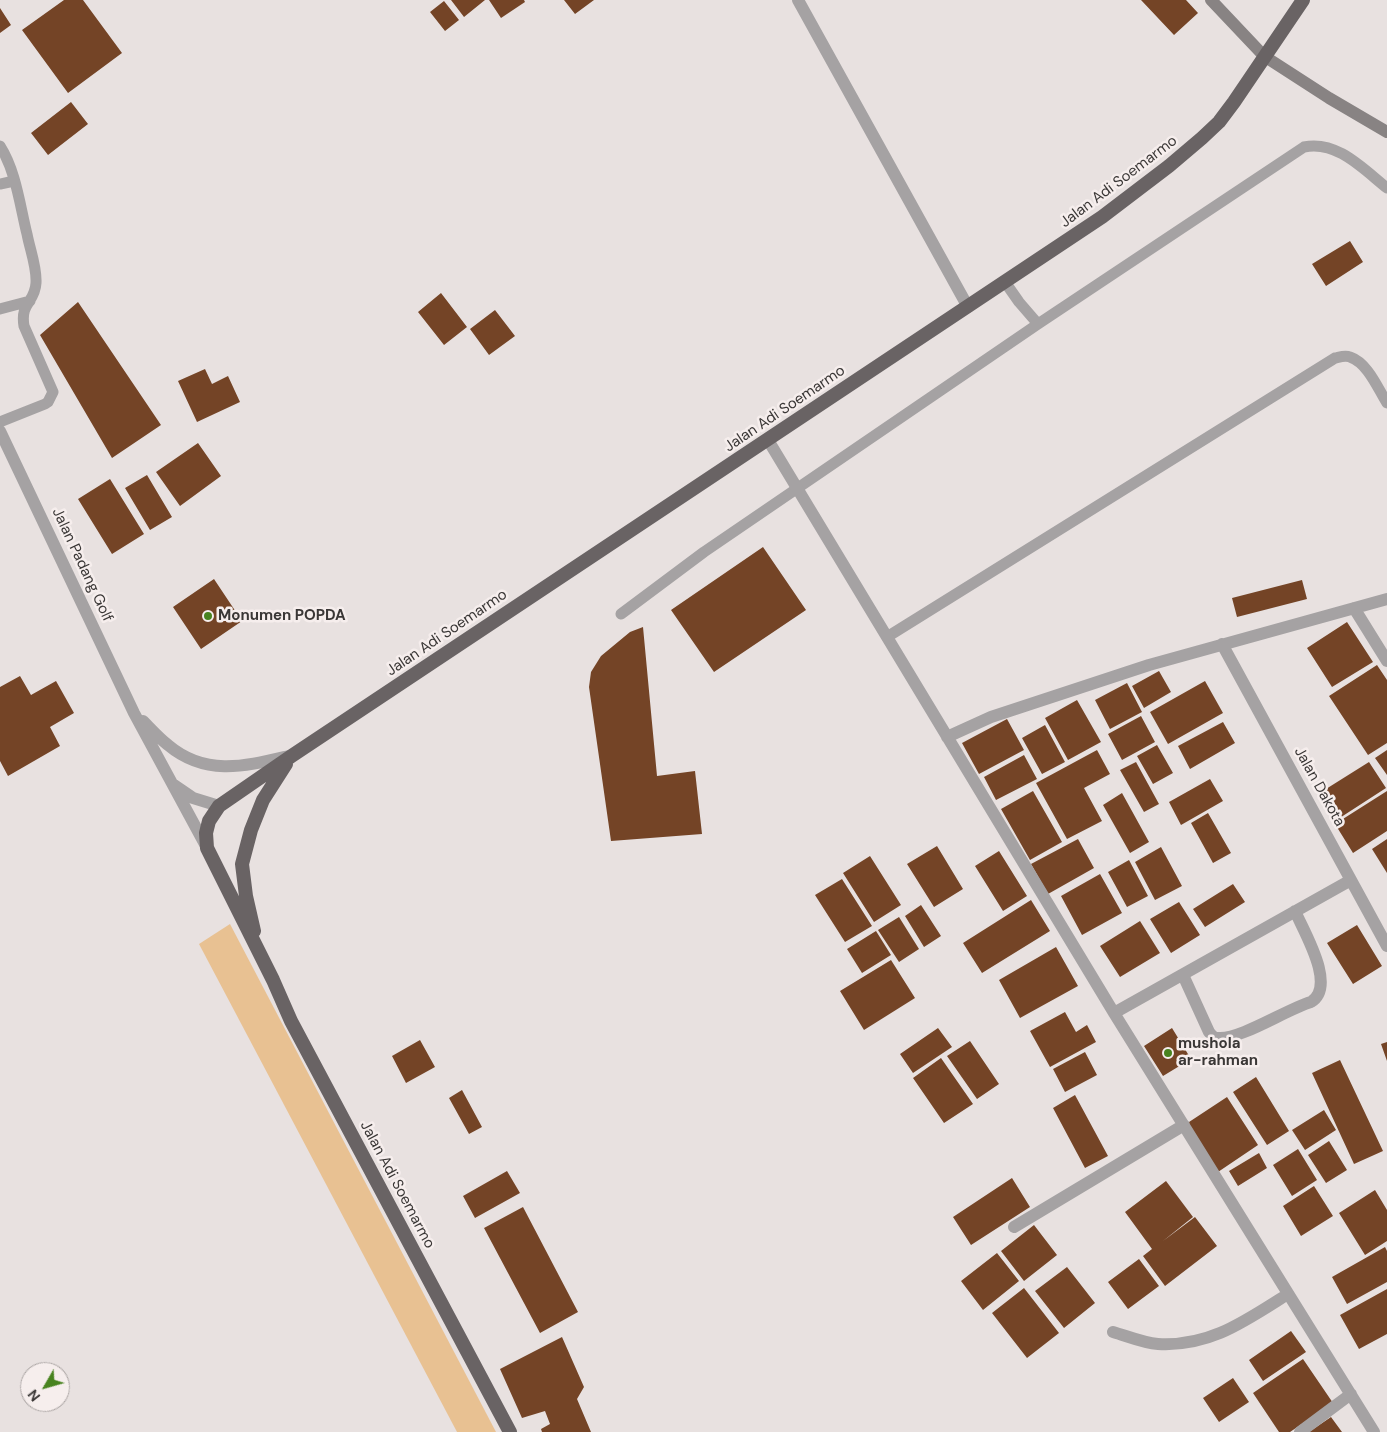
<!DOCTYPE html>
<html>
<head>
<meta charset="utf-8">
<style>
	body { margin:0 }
	#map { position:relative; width:1387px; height:1432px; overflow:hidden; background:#e8e1e0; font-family:"DM Sans",sans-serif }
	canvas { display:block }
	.north { position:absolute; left:20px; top:1362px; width:50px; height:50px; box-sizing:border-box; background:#f6eeed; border:1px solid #aba5a4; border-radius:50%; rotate:232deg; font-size:14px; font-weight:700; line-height:20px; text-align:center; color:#3a3736 }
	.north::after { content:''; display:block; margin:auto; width:18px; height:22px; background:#48831f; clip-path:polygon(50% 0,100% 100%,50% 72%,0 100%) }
</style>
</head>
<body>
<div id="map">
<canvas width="1387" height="1432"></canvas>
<div class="north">N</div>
</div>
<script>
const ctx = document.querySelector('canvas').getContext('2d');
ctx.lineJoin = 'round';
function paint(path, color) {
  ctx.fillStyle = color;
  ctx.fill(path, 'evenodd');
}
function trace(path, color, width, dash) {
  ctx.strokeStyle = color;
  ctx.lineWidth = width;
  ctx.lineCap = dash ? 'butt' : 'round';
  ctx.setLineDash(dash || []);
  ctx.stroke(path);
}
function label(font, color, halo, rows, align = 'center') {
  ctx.font = font + ' "DM Sans",sans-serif';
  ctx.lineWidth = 5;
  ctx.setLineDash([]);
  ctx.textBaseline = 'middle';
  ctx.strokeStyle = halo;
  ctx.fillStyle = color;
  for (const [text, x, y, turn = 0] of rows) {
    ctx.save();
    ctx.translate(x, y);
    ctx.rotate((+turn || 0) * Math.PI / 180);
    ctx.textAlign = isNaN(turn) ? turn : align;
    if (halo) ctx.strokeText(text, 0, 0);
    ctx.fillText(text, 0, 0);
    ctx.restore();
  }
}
paint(new Path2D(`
	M230 924 496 1432H457L199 944Z`), '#e8c192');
paint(new Path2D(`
	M64 0H83L122 53 68 93 22 30Z
	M451 0H485L464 17Z
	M489 0H524L525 2 501 18Z
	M564 0H594L575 14Z
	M1141 0H1186L1198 13 1174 35Z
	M444 1 459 20 445 31 430 12Z
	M0 8 11 25 0 33Z
	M71 102 88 124 48 155 31 133Z
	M1350 241 1363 262 1326 286 1312 264Z
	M441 293 467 327 444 345 418 312Z
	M78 302 161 425 112 458 40 335Z
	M495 310 515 336 489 355 470 329Z
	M205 369 212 384 228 376 240 402 197 422 178 381Z
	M198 443 221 476 180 506 156 472Z
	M147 475 172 517 150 530 125 488Z
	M110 479 144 534 112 554 78 499Z
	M763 547 806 610 714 672 671 610Z
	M214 579 242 621 201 649 173 607Z
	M1302 580 1307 599 1237 617 1232 598Z
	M1347 622 1373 662 1332 687 1307 648Z
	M643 627 657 776 695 771 702 834 611 841 589 687 591 672 601 656 630 632Z
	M1377 665 1387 680V743L1368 755 1329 696Z
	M1159 671 1171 692 1144 708 1132 686Z
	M20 676 31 695 56 681 74 713 50 727 60 746 8 776 0 761V687Z
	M1205 681 1223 713 1168 744 1150 712Z
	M1127 683 1142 712 1110 729 1095 700Z
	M1077 700 1101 742 1068 760 1045 718Z
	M1141 716 1155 742 1122 760 1108 734Z
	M1007 719 1024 750 979 774 962 743Z
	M1223 722 1235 743 1190 769 1178 746Z
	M1045 725 1065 762 1042 774 1022 738Z
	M1157 745 1173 773 1153 784 1137 756Z
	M1097 750 1110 774 1084 788 1102 821 1067 839 1036 783Z
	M1387 750V775L1375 758Z
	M1024 755 1037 779 996 800 984 777Z
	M1136 762 1159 804 1144 812 1120 770Z
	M1369 762 1386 788 1335 821 1318 794Z
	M1210 779 1223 801 1181 825 1169 802Z
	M1033 791 1062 842 1030 860 1001 809Z
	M1387 791V831L1353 853 1335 824Z
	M1122 793 1149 842 1130 853 1103 805Z
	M1208 813 1231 853 1213 863 1191 823Z
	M1078 839 1094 868 1048 894 1031 864Z
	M1387 839V873L1372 849Z
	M937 846 963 889 934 907 907 864Z
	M1161 847 1182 886 1155 900 1135 862Z
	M999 851 1027 896 1003 911 975 866Z
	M870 856 901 905 874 922 843 873Z
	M1129 860 1148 896 1127 907 1108 872Z
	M1100 874 1122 913 1082 935 1061 896Z
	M842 879 872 926 845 942 815 895Z
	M1233 884 1245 902 1205 927 1193 909Z
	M1031 900 1050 931 982 973 963 943Z
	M1179 902 1200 935 1171 953 1150 919Z
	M921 905 941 936 924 947 905 916Z
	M899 917 919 949 899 962 878 930Z
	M1140 921 1160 953 1120 977 1100 946Z
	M1357 925 1382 966 1353 984 1327 943Z
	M876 931 891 955 862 973 847 949Z
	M1056 947 1078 986 1020 1018 999 980Z
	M891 960 915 998 864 1030 840 991Z
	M1065 1012 1076 1032 1087 1025 1096 1042 1050 1067 1030 1031Z
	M938 1028 952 1047 913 1073 900 1054Z
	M1172 1028 1191 1059 1163 1076 1144 1046Z
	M420 1040 435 1067 406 1083 392 1056Z
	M970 1041 999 1084 977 1099 947 1056Z
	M1387 1042V1061L1381 1044Z
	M1085 1052 1097 1075 1065 1092 1053 1069Z
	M941 1058 973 1104 944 1123 913 1078Z
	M1340 1060 1383 1151 1354 1164 1312 1073Z
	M1256 1077 1289 1131 1267 1145 1233 1092Z
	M462 1090 482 1127 469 1134 449 1098Z
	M1075 1095 1108 1156 1085 1168 1053 1108Z
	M1227 1097 1258 1145 1218 1172 1186 1124Z
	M1324 1110 1336 1130 1305 1150 1292 1130Z
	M1329 1141 1347 1170 1326 1183 1308 1155Z
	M1298 1149 1317 1180 1292 1196 1273 1165Z
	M1259 1153 1267 1168 1238 1186 1229 1171Z
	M507 1171 520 1193 475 1218 463 1196Z
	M1012 1178 1030 1207 971 1245 953 1217Z
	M1166 1181 1193 1217 1163 1241 1195 1217 1217 1246 1165 1286 1143 1256 1152 1249 1125 1212Z
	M1314 1186 1333 1216 1301 1236 1283 1206Z
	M1375 1190 1387 1210V1241L1365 1255 1339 1213Z
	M523 1207 578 1312 540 1333 484 1228Z
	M1034 1225 1057 1255 1024 1281 1001 1251Z
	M1385 1247 1387 1251V1282L1347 1304 1332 1277Z
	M997 1253 1019 1281 983 1310 961 1281Z
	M1139 1259 1159 1286 1128 1309 1108 1282Z
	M1067 1267 1095 1303 1064 1328 1035 1291Z
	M1024 1288 1059 1333 1027 1358 992 1313Z
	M1387 1289V1334L1359 1349 1340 1315Z
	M1291 1331 1306 1352 1263 1381 1249 1360Z
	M562 1337 584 1387 577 1399 591 1432H542L541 1429 550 1424 545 1411 522 1418 500 1369Z
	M1303 1359 1333 1403 1290 1432H1279L1253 1393Z
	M1233 1378 1249 1402 1219 1422 1203 1398Z
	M1331 1417 1342 1432H1309Z`), '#744426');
trace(new Path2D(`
	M0 146C16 171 20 206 27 234 30 250 37 267 36 283 35 303 20 302 24 326L53 392 48 402 45 404 0 422
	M0 184 14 181
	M1005 282 1019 302 1038 324
	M0 309 30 301
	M621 614 704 552 1038 324 1304 147C1337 140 1363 169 1387 188
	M887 637 1335 358C1340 357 1345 355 1350 357 1368 363 1378 389 1387 403`), '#a5a2a3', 11);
trace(new Path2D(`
	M798 0 968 307
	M0 431 134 713 207 848
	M768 440 1114 1013 1374 1432
	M1354 608 1387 661
	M1222 644 1387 946
	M143 721C151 729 159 738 168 745 206 777 246 766 289 756
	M947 737 991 717 1149 665 1387 599
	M174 785 193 798 219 806
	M1183 975 1209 1032C1212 1036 1214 1038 1218 1038 1240 1040 1287 1009 1311 1002 1337 986 1304 932 1295 911
	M1114 1013 1351 880
	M1014 1227 1184 1125
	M1113 1332C1127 1336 1143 1343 1158 1344 1210 1347 1245 1321 1288 1294
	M1300 1432 1351 1394`), '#a5a2a3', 12);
trace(new Path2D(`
	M1211 0 1264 56 1329 98 1387 132`), '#888383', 12);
trace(new Path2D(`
	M254 931 246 896 242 864 251 830 263 800 286 764
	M510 1432 291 1021 273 980 207 848 206 833 209 821 219 806 293 755 1102 217 1169 166 1202 138 1219 122 1234 102 1303 0`), '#696364', 14);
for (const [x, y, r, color] of [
	[208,616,5,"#48831f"],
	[1168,1053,5,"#48831f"]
]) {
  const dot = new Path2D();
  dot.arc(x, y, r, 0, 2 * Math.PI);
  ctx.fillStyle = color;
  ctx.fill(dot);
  trace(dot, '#f6eeed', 2);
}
label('15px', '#3a3736', '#f6eeed', [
	["Jalan Adi Soemarmo",1119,182,-37],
	["Jalan Adi Soemarmo",785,409,-34],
	["Jalan Padang Golf",82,565,65],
	["Jalan Adi Soemarmo",447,633,-34],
	["Jalan Dakota",1319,787,61],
	["Jalan Adi Soemarmo",397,1185,62]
]);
label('bold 15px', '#3a3736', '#f6eeed', [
	["Monumen POPDA",218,616],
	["mushola",1178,1044],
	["ar-rahman",1178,1061]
], 'left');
</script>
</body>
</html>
